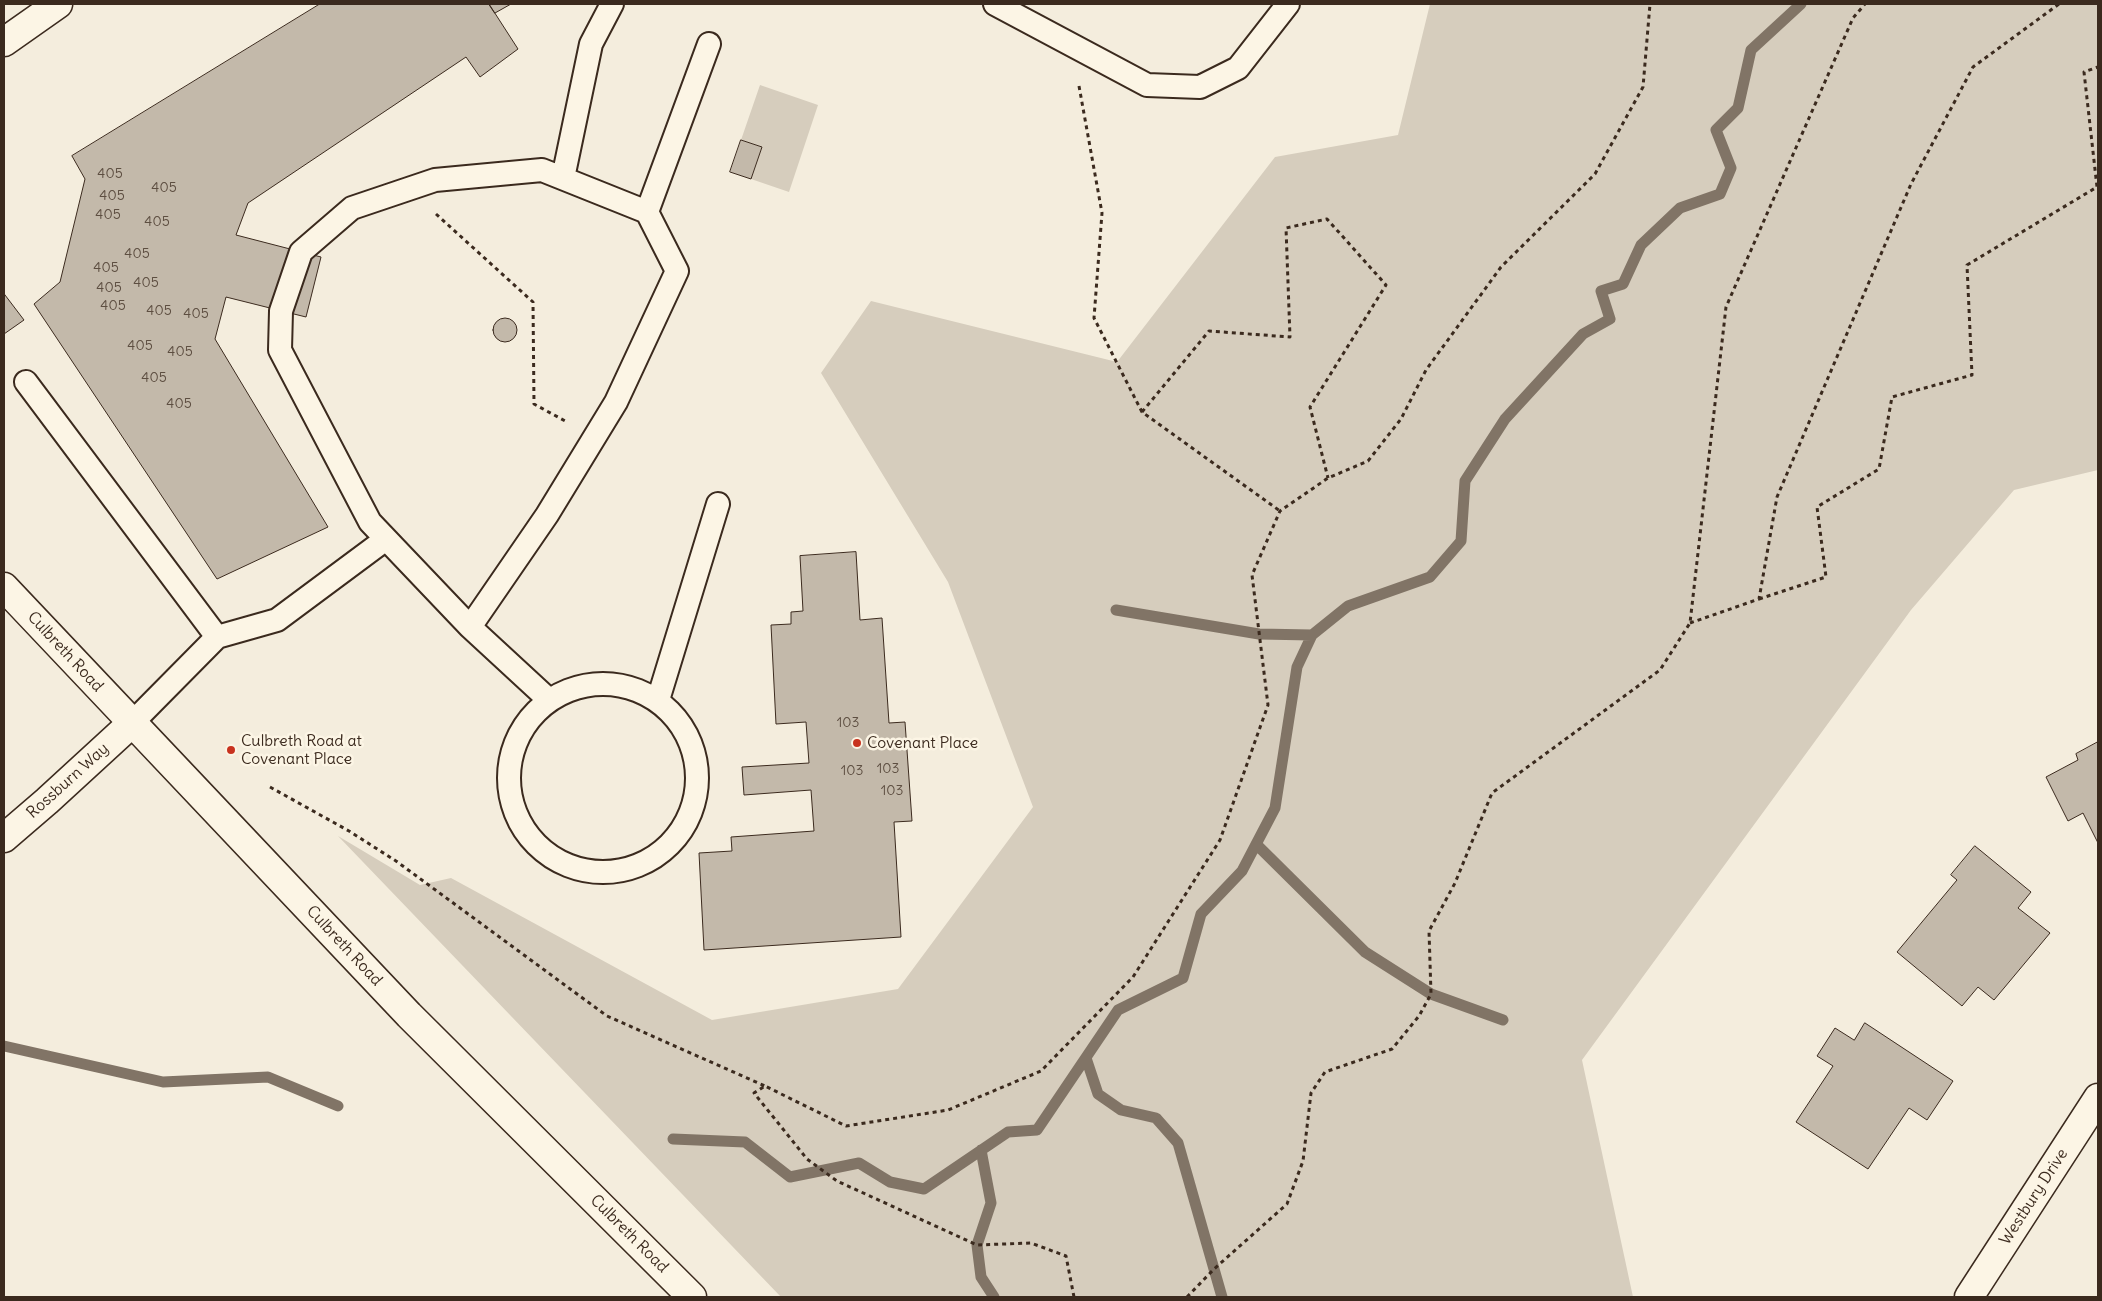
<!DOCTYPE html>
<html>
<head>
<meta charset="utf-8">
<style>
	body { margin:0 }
	#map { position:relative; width:2102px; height:1301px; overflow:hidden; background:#f4eddd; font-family:Delius,sans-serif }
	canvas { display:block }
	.frame { position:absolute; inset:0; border:5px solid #3b2a1e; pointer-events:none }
</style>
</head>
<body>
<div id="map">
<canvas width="2102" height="1301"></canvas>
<div class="frame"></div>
</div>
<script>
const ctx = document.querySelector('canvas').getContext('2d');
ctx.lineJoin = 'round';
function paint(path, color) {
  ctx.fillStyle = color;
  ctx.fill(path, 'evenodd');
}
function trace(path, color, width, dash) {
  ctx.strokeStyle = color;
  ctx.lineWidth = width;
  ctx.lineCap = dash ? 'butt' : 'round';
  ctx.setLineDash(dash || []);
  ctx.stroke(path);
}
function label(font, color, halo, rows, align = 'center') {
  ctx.font = font + ' Delius,sans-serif';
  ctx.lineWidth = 5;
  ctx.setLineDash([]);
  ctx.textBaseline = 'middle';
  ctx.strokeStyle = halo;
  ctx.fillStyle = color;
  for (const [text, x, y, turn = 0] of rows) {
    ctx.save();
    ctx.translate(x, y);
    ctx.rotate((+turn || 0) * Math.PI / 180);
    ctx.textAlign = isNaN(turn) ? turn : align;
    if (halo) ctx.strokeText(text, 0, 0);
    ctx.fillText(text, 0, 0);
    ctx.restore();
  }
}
paint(new Path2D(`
	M1430 4H2098V470L2014 490 1911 610 1582 1060 1633 1297H781L338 836 420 885 451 878 712 1020 898 989 1033 807 948 582 821 373 871 301 1117 362 1275 157 1398 135Z
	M760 85 818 105 789 192 751 179 762 147 741 140Z`), '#d6cdbd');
trace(new Path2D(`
	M1116 610 1259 634 1312 635
	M1256 844 1365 952 1431 994 1503 1020
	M4 1046 163 1082 268 1077 338 1106
	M1086 1058 1098 1094 1121 1110 1156 1118 1178 1143 1222 1297
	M673 1139 745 1142 790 1177 859 1163 890 1182 924 1189 1008 1132 1037 1130 1118 1010 1183 978 1201 914 1242 871 1275 808 1297 667 1312 635 1348 606 1430 577 1461 541 1465 481 1505 419 1583 334 1610 319 1601 291 1623 284 1641 245 1680 208 1720 194 1731 168 1716 130 1738 108 1751 50 1801 4
	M981 1150 991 1203 977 1245 981 1277 994 1297`), '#817466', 11);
const building = new Path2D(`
	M320 4H489L518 49 480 77 466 57 248 203 236 235 321 257 306 317 226 297 215 339 328 527 217 579 34 304 60 282 85 179 72 156Z
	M489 4H511L495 13Z
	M741 140 762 147 751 179 730 172Z
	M5 295 24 320 4 334V296Z
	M493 330a12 12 0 1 1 24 0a12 12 0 1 1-24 0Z
	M856 552 860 620 882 618 889 723 905 722 912 821 894 822 901 937 704 950 699 853 732 851 731 837 814 831 811 790 744 795 742 767 809 763 806 722 776 724 771 625 791 624V612L803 611 800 556Z
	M2098 742V843L2083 813 2068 821 2046 777 2078 760 2076 754Z
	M1975 846 2031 892 2018 908 2050 933 1994 1000 1978 987 1962 1006 1897 952 1957 880 1951 875Z
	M1865 1023 1953 1081 1927 1120 1909 1108 1868 1169 1796 1122 1833 1066 1817 1056 1835 1028 1854 1040Z`);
paint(building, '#c3b9aa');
trace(building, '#3b2a1e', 1);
const lane = new Path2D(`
	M995 4 1147 85 1200 87 1238 68 1288 4
	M563 178 591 44 612 4
	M647 212 542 170 435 180 352 208 301 252 281 311 280 350 370 522 470 627 547 515 616 402 677 271 647 212 709 44
	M26 382 217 637
	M470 627 548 699
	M509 778a94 94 0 1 1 188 0a94 94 0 1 1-188 0Z
	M658 700 718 504
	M132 723 217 637 277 620 386 539`);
const street = new Path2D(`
	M4 838 47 801 132 723
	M1969 1297 2098 1098`);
const secondary = new Path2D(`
	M4 42 58 4
	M4 587 409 1015 692 1297`);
trace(lane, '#3b2a1e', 26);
trace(street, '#3b2a1e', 31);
trace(secondary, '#3b2a1e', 31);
trace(new Path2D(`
	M1079 86 1102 213 1094 318 1142 412 1280 511
	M436 214 533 302 534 404 567 422
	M1142 412 1209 331 1290 337 1286 228 1327 219 1386 285 1310 407 1328 478
	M1759 599 1826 577 1817 507 1879 469 1892 397 1972 375 1967 265 2097 187 2084 72 2098 67
	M1690 623 1759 599 1777 497 1911 184 1973 67 2059 4
	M270 787 349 831 396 861 607 1016 765 1086
	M1074 1297 1066 1256 1031 1243 977 1245 837 1181 807 1159 754 1093 765 1086 846 1126 948 1110 1041 1071 1133 977 1220 840 1268 705 1252 575 1280 511 1328 478 1368 461 1401 419 1426 370 1501 267 1595 174 1643 87 1650 4
	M1187 1297 1214 1269 1287 1204 1303 1161 1311 1093 1325 1072 1392 1049 1419 1016 1431 994 1429 931 1455 883 1492 793 1660 670 1690 623 1726 307 1853 18 1865 4`), '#3b2a1e', 3, [4, 4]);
trace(lane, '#fcf5e5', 22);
trace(street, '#fcf5e5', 28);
trace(secondary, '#fcf5e5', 28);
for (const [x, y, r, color] of [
	[857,743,5,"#c8321e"],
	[231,750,5,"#c8321e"]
]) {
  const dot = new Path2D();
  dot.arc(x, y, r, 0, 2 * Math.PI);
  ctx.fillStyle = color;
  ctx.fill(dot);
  trace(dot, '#fcf5e5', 2);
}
label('14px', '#5d4e41', null, [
	["405",110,174],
	["405",164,188],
	["405",112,196],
	["405",108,215],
	["405",157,222],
	["405",137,254],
	["405",106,268],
	["405",146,283],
	["405",109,288],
	["405",113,306],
	["405",159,311],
	["405",196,314],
	["405",140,346],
	["405",180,352],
	["405",154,378],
	["405",179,404],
	["103",848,723],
	["103",888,769],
	["103",852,771],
	["103",892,791]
]);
label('16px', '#3b2a1e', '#fcf5e5', [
	["Culbreth Road",65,652,47],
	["Rossburn Way",68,781,-42],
	["Culbreth Road",344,946,47],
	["Westbury Drive",2034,1197,-57],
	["Culbreth Road",629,1234,45]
]);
label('16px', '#3b2a1e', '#fcf5e5', [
	["Culbreth Road at",241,741],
	["Covenant Place",241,759],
	["Covenant Place",867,743]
], 'left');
</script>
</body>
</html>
